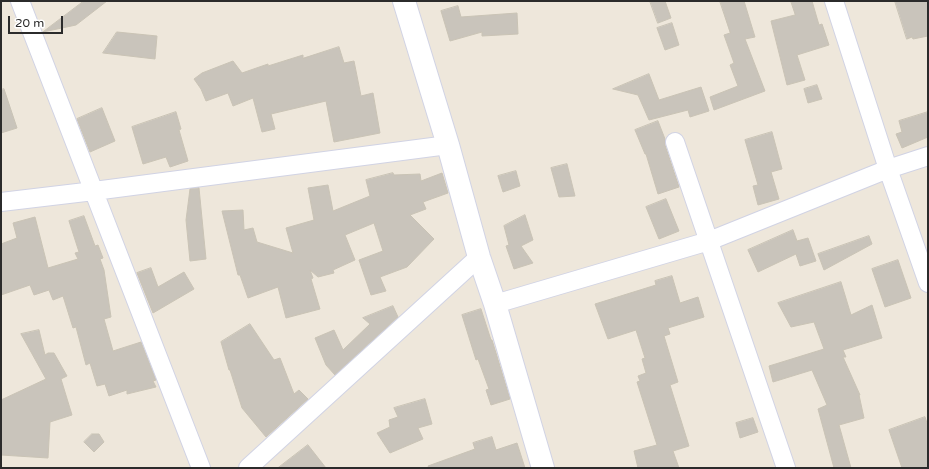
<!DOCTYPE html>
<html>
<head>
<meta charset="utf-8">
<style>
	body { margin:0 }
	#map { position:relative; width:929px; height:469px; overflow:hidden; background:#eee7db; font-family:"Varela Round",sans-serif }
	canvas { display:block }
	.frame { position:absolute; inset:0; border:2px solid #2b2b2b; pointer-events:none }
	.scale { position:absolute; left:8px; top:16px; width:55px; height:18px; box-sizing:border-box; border:2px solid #2b2b2b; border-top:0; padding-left:5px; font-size:12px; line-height:14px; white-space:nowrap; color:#2b2b2b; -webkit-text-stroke:3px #fff; paint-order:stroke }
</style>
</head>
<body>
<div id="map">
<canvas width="929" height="469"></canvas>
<div class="frame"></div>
<div class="scale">20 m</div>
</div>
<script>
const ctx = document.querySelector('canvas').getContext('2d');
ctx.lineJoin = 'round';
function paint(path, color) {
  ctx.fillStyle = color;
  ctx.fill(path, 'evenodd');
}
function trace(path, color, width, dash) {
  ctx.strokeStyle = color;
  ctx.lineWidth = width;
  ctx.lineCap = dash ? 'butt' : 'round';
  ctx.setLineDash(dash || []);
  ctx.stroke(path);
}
const building = new Path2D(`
	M84 1H107L76 25 43 32Z
	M650 1H665L671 18 658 23Z
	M720 1H744L755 37 745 39 765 91 714 110 710 97 738 86 730 65 734 63 724 35 730 33Z
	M791 1H812L819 25 822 24 829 45 797 55 805 80 787 85 771 21 795 15Z
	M895 1H928V36L913 39 912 37 907 39Z
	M458 6 461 17 517 13 518 34 482 36V32L450 41 441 11Z
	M672 23 679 45 665 50 657 28Z
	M117 32 157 36 155 59 103 53Z
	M339 47 344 63 354 61 361 96 373 93 380 133 334 142 326 101 271 114 275 129 262 132 253 98 233 106 228 93 206 101 201 89 194 79 202 73 233 61 242 73 268 64V66L303 55V58Z
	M649 74 659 100 701 87 709 111 690 117 688 110 649 120 638 95 613 89Z
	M817 85 822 99 808 103 804 89Z
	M4 89 17 128 1 133V90Z
	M102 108 115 141 90 152 77 119Z
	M176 112 181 129 179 130 188 161 170 167 166 157 143 164 132 127Z
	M928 112V137L902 148 896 134 902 132 899 121Z
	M658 121 665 139V145L679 187 658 194 646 154H645L635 130Z
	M772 132 782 169 771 172 779 199 758 205 753 186 758 185 745 140Z
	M567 164 575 196 559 197 551 168Z
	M516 171 520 186 503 192 498 176Z
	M393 173 394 175 420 174 421 181 442 173 448 193 423 202 426 209 410 215 434 239 407 267 380 277 386 291 371 295 359 260 383 251 374 223 345 235 355 260 333 270 334 273 318 277 310 270 313 278 311 279 320 309 286 318 278 287 248 298 240 275H238L222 211 243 210 244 230 253 228 257 242 293 253 286 228 314 220 308 188 328 185 333 211 370 196 366 180Z
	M199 188 206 259 190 261 186 220 190 189Z
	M666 199 679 231 659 239 646 207Z
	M525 215 533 240 521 246 533 263 514 269 506 246 509 245 504 226Z
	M84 216 95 246 98 245 103 258 100 259 104 270 111 317 104 319 113 351 141 342 156 380 153 381 156 387 127 394V390L109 396 105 384 97 386 90 363 86 365 76 327 73 328 63 296 53 300 49 290 34 295 30 285 1 295V244L17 238 13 223 35 217 48 268 78 259 75 253 79 252 69 221Z
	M793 230 797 241 808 238 816 261 800 266 796 254 758 272 748 250Z
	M869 236 872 244 824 270 818 254Z
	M898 260 911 298 885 307 872 269Z
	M151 268 158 287 184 272 194 289 153 313 137 273Z
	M672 276 680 303 698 297 704 317 668 328 670 334 664 336 678 382 670 385 689 446 673 451 679 468H638L634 451 657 445 637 382 640 381 638 376 646 373 642 359 645 358 636 330 608 339 595 304 656 285 655 281Z
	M841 282 851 315 872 305 882 338 843 350 846 357H843L860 395H859L864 418 839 425 851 468H834L818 409 827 405 812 370 773 382 769 366 824 349 814 322 791 327 778 303Z
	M393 306 398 317 335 375 326 365 315 338 334 330 343 350 370 324 363 318Z
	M481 309 491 340H492L510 399 491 405 486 390 489 389 478 359 476 360 462 315Z
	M250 324 274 360 280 358 294 394 299 390 308 399 266 437 242 408 230 370H229L221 342Z
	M39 330 45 355 48 353H54L67 376 61 379 72 415 50 422 48 458 1 455V400L46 379 21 334Z
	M425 399 432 424 418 428 423 439 390 453 377 433 390 427 389 420 398 417 394 408Z
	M925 417 928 426V468H902L889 430Z
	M753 418 758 432 740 438 736 423Z
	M92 434H99L104 442 94 452 84 442Z
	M492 437 496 450 517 443 525 468H429L428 466 475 449 473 443Z
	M308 445 326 468H278Z`);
paint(building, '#c9c4bb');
trace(building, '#c9c3b5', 1);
const minor = new Path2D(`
	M20 1 201 468
	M834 1 888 169 928 283
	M675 142 786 468
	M1 202 94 191 448 145
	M495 304 709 241 888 169 928 156
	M248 468 479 257`);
const secondary = new Path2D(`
	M404 1 448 145 479 257 495 304 543 468`);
trace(minor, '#d1d3e4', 20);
trace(secondary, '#d1d3e4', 24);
trace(minor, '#fff', 18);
trace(secondary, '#fff', 22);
</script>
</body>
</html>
